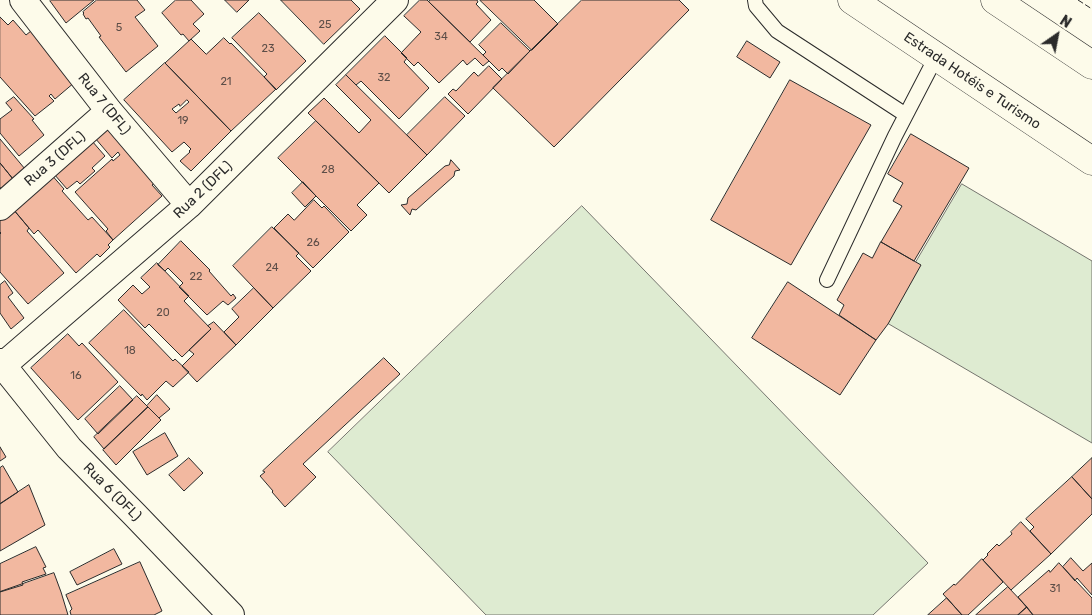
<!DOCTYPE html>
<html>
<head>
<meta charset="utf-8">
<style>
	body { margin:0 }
	#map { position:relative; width:1092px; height:615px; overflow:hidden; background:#fdfbea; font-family:Rubik,sans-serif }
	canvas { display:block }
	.north { position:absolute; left:1032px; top:10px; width:50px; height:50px; -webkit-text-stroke:4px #fdfbea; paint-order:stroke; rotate:33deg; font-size:14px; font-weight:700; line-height:20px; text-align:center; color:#2b2b2b }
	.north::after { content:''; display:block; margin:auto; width:18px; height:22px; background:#2b2b2b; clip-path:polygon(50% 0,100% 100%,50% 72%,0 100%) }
</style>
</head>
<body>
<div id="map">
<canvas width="1092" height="615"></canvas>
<div class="north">N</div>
</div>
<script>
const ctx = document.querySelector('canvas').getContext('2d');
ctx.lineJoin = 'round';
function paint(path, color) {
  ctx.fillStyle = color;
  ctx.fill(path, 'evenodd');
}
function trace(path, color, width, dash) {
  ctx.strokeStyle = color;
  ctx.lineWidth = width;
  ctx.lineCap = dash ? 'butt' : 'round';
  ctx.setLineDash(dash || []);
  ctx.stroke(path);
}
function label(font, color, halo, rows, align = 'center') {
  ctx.font = font + ' Rubik,sans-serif';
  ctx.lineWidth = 4;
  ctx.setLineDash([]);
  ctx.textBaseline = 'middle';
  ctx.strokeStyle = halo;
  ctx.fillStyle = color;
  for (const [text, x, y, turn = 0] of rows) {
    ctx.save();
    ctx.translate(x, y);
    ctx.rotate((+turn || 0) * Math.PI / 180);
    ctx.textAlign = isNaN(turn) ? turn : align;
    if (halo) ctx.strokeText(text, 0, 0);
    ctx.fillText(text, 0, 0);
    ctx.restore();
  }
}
const green = new Path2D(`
	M962 184 1092 261V443L882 320Z
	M582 206 928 563 873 615H486L328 452Z`);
paint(green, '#deebd1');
trace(green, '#74746e', 1);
const building = new Path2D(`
	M51 0H94L66 23 50 1Z
	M97 0H137L145 10 135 17 158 46 126 72 99 37 101 36 88 18 86 19 83 14 84 13 83 12Z
	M176 0H191L204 14 193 24 200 31 189 41 183 34 181 35 162 13Z
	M225 0H249L237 12Z
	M281 0H351L360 9 324 44Z
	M420 0H427L489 61 483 66 475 58 467 65 463 60 439 83 418 62 414 66 401 53 421 32 404 16Z
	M430 0H477L478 2 476 4 491 20 470 42 429 2Z
	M480 0H534L558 24 532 50Z
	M582 0H679L689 10 554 147 493 88Z
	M259 13 306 61 276 90 264 77 267 74 232 38Z
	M0 17 8 25 13 20 26 35 31 31 75 82 55 99 51 94 49 96 54 101 35 116 0 77Z
	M501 23 530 51 508 74 502 68 499 71 483 55 486 52 479 45Z
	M385 36 407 58 404 62 429 88 399 119 361 81 356 85 346 75Z
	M224 38 230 44 231 43 276 89 231 131 165 63 191 39 206 54Z
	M747 41 780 62 770 78 737 57Z
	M165 63 231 131 191 171 180 161 190 152 189 151 191 149 184 142 172 152 124 100ZM187 100 189 102 176 113 172 109 179 104 180 106Z
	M489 66 502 79 468 114 448 94 453 89 456 91 474 72 478 76Z
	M346 75 427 155 389 193 308 113 324 98 359 133 371 120 336 85Z
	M790 80 871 125 791 265 711 220Z
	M14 97 34 119 32 120 44 135 19 156 0 133V119L12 110 6 103Z
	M445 97 465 116 427 155 407 135Z
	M316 121 379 183 357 205 367 215 351 231 278 158Z
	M113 122 161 178 152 185 162 196 113 240 106 231 108 229 75 192 112 159 113 161 120 155 118 152 112 158 95 138Z
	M911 134 969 168 914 261 881 242 902 206 893 201 903 183 888 174Z
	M0 139 25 169 13 179 0 163Z
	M92 141 105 156 92 168 95 171 80 184 77 181 67 189 54 174Z
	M451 160 460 170 455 171 454 176 416 210 412 209 410 215 401 205 407 204 408 198 445 166 449 165Z
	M0 163 13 179 1 189 0 187Z
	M50 173 64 189 62 191 88 220 92 217 113 240 108 245 110 247 100 257 97 254 76 273 38 230 34 234 14 210Z
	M303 182 316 196 305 207 292 193Z
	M314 200 322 208 324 206 349 232 313 268 274 228 288 214 294 220Z
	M12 208 29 228 27 231 64 273 28 304 0 272V234L1 233 0 232V219Z
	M272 227 299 253 296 256 311 271 273 308 233 266Z
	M181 241 210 270 209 271 231 296 233 294 236 298 228 305 223 301 207 315 179 287 183 283 168 268 165 271 158 265Z
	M881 242 921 265 888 324 876 340 839 315 844 305 837 300 863 253 872 258Z
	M157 263 189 296 184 301 211 329 182 357 149 324 145 328 118 300 133 285 142 294 150 287 141 278Z
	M5 281 13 293 8 297 24 318 11 329 0 313V285Z
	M788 282 876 340 840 395 752 338Z
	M254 288 273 308 236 345 224 332 239 317 232 309Z
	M124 310 173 361 175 359 189 372 173 387 166 381 147 400 142 394 141 396 89 343Z
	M214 322 236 345 197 382 182 366 194 354 189 350 211 329 208 326Z
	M68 334 79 346 82 343 118 382 78 420 31 368Z
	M384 358 400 374 303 464 316 477 285 507 272 492 273 491 260 476 265 472 263 471Z
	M120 386 133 400 98 434 85 419Z
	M157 395 170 409 159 418 147 406Z
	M137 396 148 407 104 449 94 437Z
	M148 407 161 420 116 465 103 450Z
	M165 433 178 456 147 475 133 452Z
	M0 447 6 457 0 461Z
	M189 458 203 473 184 491 169 475Z
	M1092 458V499L1072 477Z
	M3 466 18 492 0 504V468Z
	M1072 477 1092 499V514L1051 554 1030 531 1034 527 1026 519Z
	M29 485 45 525 0 551V504Z
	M1021 522 1051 554 1011 590 983 560 988 555 987 554 997 544 999 546 1012 534 1011 532Z
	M36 547 46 567 43 568 46 574 22 582 23 585 0 592V564Z
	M114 549 122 564 77 585 70 572Z
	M1071 558 1083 571 1092 563V595L1077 578 1075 581 1063 567Z
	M982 559 1003 582 968 615H962L943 594 954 584 955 585Z
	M140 562 162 611 154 615H71L70 611 72 609 66 595Z
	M1059 563 1092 598V615H1033L1018 597 1049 570 1050 572Z
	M54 573 61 592 68 615H0V592Z
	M1008 587 1027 607 1018 615H976Z
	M947 598 962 615H928Z
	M1027 607 1033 615H1018Z`);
paint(building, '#f2b8a0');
trace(building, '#2b2b2b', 1);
const lane = new Path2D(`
	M755 0 756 6 777 31 906 115
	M827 280 895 136 936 57`);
const street = new Path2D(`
	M23 0 109 111 189 205
	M0 207 109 111
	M0 362 69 448 135 515 231 615
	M0 368 189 205 395 0`);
const secondary = new Path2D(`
	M852 0 1092 161
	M995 0 1092 65`);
trace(lane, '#2b2b2b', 16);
trace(street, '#2b2b2b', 28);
trace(secondary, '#2b2b2b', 29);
trace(lane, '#fdfbea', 14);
trace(street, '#fdfbea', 26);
trace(secondary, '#fdfbea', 28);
trace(new Path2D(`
	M1078 0 1092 9`), '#2b2b2b', 1, [6, 2.5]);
label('11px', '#5d4e48', null, [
	["25",325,25],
	["5",119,28],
	["34",441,37],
	["23",268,49],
	["32",384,78],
	["21",226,82],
	["19",183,121],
	["28",328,170],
	["26",313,243],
	["24",272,268],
	["22",196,277],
	["20",163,313],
	["18",130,351],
	["16",76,376],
	["31",1055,589]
]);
label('14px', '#2b2b2b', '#fdfbea', [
	["Estrada Hotéis e Turismo",972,81,34],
	["Rua 7 (DFL)",104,104,51],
	["Rua 3 (DFL)",55,159,-41],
	["Rua 2 (DFL)",203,190,-44],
	["Rua 6 (DFL)",112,492,45]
]);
</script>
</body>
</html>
